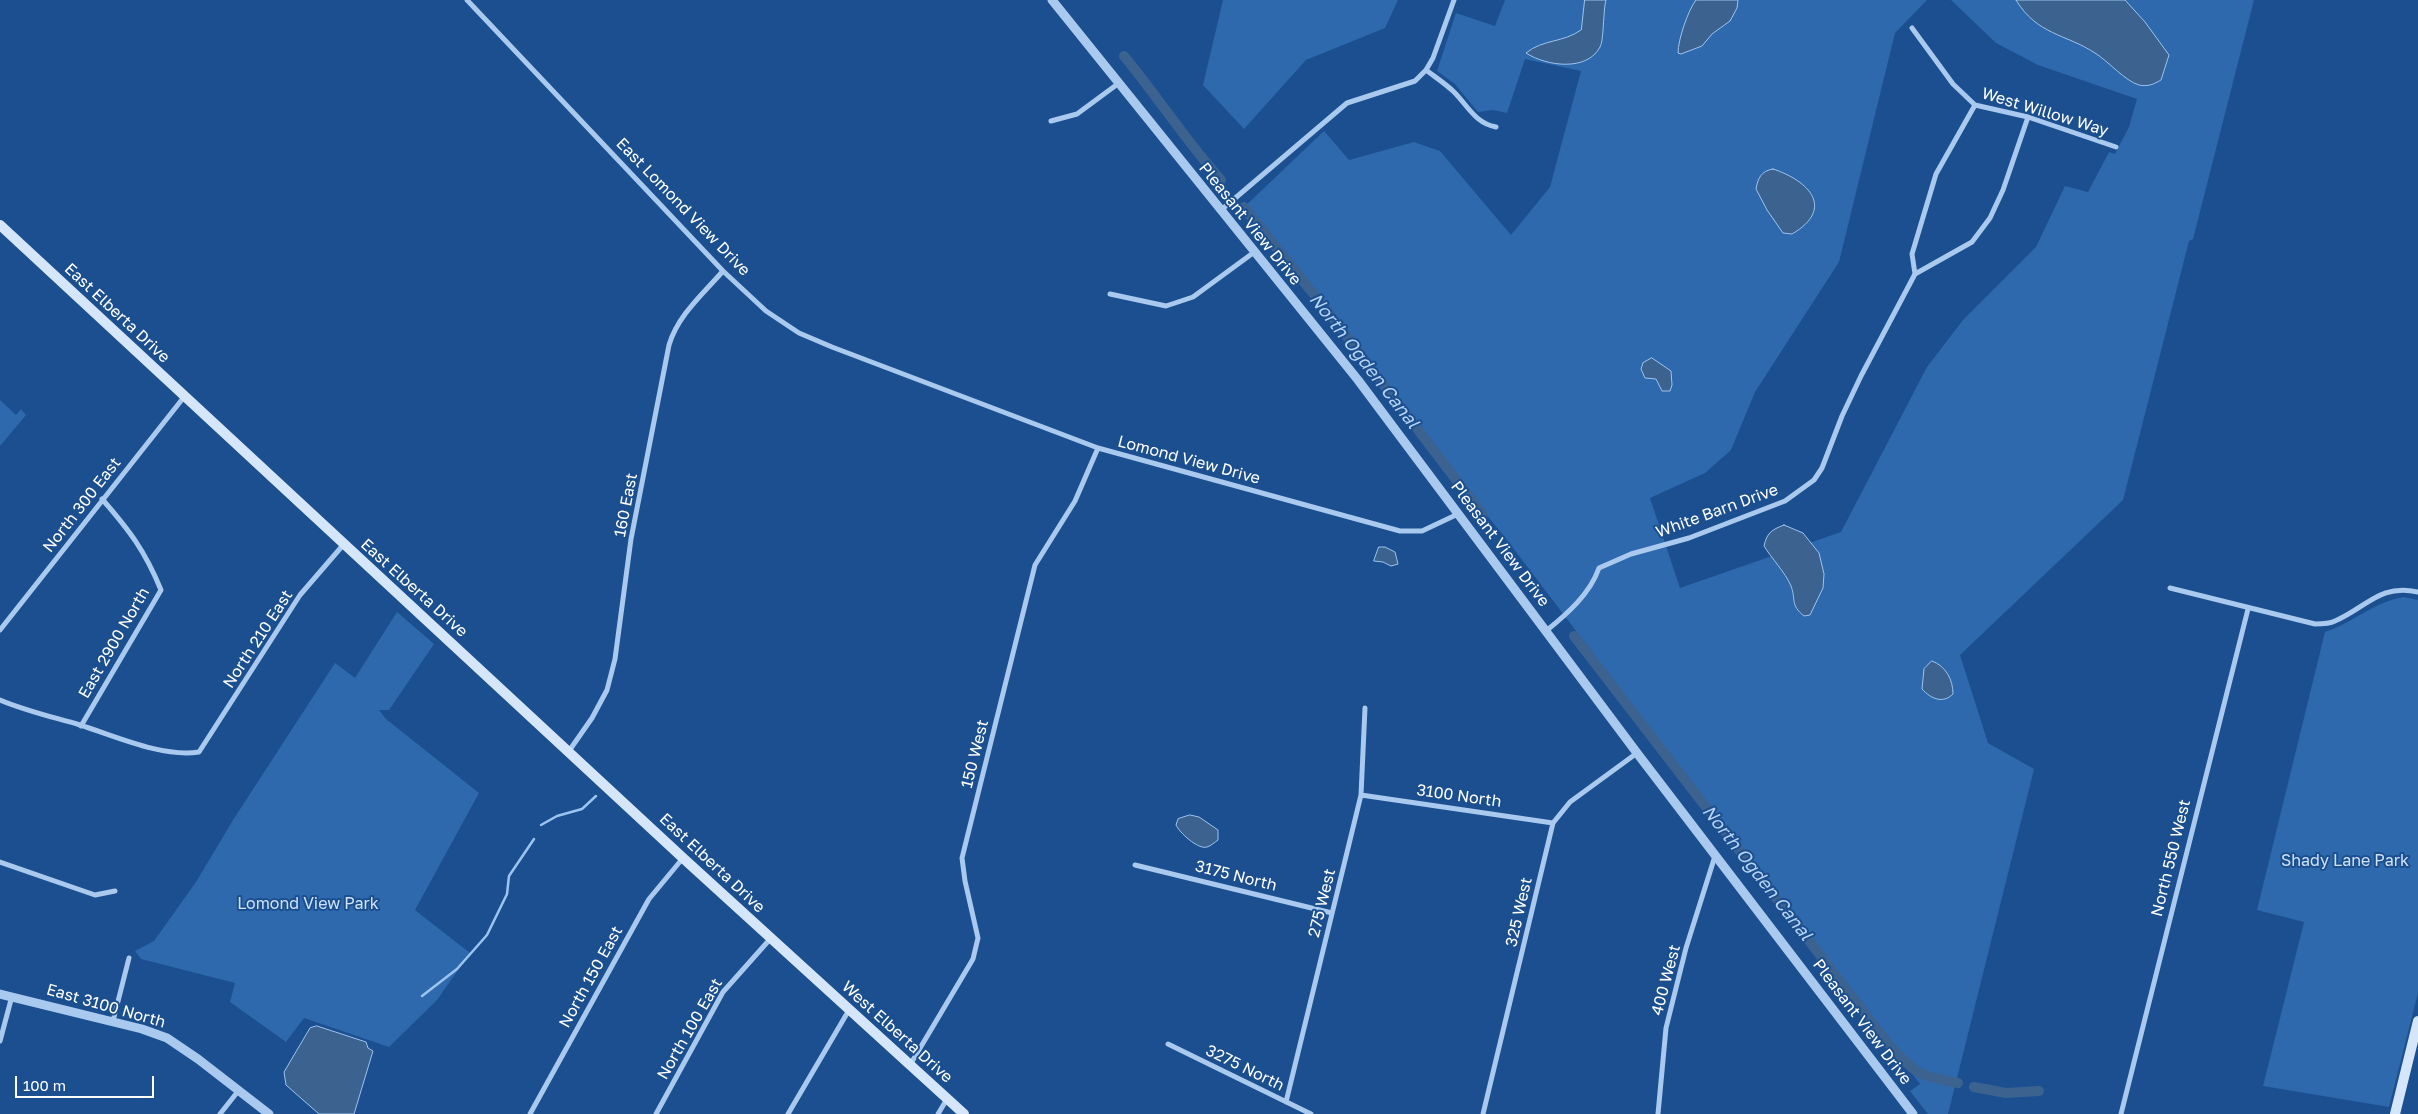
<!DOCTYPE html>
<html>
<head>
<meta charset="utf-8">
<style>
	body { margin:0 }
	#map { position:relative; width:2418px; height:1114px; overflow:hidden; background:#1b4f8f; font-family:"Golos Text",sans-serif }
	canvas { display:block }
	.scale { position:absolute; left:15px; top:1076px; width:139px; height:22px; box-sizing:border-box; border:2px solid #fff; border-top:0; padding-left:6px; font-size:15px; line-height:18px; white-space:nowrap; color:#fff; -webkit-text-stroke:4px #1b4f8f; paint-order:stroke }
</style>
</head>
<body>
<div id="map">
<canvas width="2418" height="1114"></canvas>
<div class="scale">100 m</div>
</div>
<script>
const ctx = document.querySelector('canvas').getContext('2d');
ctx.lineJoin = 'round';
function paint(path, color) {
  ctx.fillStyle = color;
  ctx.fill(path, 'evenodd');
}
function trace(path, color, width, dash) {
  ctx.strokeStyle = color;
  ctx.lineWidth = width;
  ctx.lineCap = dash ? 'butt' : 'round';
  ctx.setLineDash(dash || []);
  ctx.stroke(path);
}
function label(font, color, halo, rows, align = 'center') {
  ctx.font = font + ' "Golos Text",sans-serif';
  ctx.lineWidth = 4;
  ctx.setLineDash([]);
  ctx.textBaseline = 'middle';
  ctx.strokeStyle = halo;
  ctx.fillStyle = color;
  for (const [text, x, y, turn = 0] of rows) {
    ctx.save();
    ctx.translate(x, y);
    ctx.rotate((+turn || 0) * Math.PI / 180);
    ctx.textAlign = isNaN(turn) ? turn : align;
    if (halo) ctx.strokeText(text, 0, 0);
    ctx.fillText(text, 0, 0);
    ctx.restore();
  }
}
paint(new Path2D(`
	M1223 0H1398L1385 28 1306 60 1244 129 1203 85Z
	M1505 0H1927L1895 33 1839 262 1755 392 1731 450 1705 473 1650 498 1680 588 1841 532 1927 367 1963 320 2036 247 2065 186 2088 192 2109 152 2115 154 2129 127 2137 99 2038 65 1996 43 1951 0H2254L2193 239 2189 241 2123 500 1960 655 1988 743 2034 769 1948 1114H1928L1910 1091 1920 1084 1507 540 1240 211 1324 131 1349 160 1414 142 1440 151 1511 235 1550 187 1581 71 1525 59 1507 113 1493 110 1478 112 1455 84 1437 71 1456 13 1495 26Z
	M0 400 16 415 21 409 26 415 0 446Z
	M2404 597 2418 600V993L2389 1107 2263 1086 2304 922 2257 910 2325 632C2353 623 2375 601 2404 597Z
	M397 612 434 644 389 710H379L386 719 479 793 415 910 470 953 437 1000 389 1047 304 1018 286 1042 230 1002 235 983 141 959 135 951 154 941 196 882 233 820 335 663 355 678Z`), '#2e69ad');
const water = new Path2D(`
	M1585 0H1606C1603 11 1604 40 1600 47 1587 72 1546 66 1526 53 1543 39 1563 43 1581 30Z
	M1696 0H1738L1737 8 1730 21 1712 34 1702 46 1681 54 1678 53C1678 40 1688 10 1696 0Z
	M2016 0H2125L2145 22 2169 55 2161 80C2154 84 2148 87 2139 85 2125 81 2108 61 2095 53 2066 34 2037 35 2016 0Z
	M1773 169C1810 181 1835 209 1792 234L1783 233 1767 210 1756 189C1758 178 1761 171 1773 169Z
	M1652 358 1671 371 1672 385 1670 391H1662L1656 379 1645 378 1641 369 1643 363Z
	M1784 525 1803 533 1819 553 1824 574 1823 588 1810 615 1804 616C1790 605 1796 599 1791 586 1785 572 1772 559 1764 546 1767 533 1771 530 1784 525Z
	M1379 547H1385L1395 552 1398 564 1391 566 1383 562 1374 561Z
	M1932 661C1946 666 1953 680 1953 694 1943 704 1931 699 1922 689L1924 669Z
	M1190 815 1199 817 1218 830V840C1215 842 1211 846 1207 847 1198 850 1179 832 1176 825L1178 819Z
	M317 1026 366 1042 368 1048 373 1051 354 1114H319L286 1085 284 1072 310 1028Z`);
paint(water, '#3c6290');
trace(water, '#9cc4f0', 1);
trace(new Path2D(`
	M541 825 557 816 582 809 596 796
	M422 996 457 969 487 935 507 894 509 876 534 839`), '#9cc4f0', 2.5);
trace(new Path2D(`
	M1124 56C1157 96 1186 141 1221 180
	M1244 207 1324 307 1483 515
	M1574 636 1890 1046C1918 1076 1918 1075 1958 1083
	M1974 1087 2006 1093 2039 1091`), '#3c6290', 10);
trace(new Path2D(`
	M467 0 723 271 766 311 799 333 832 347 1098 448 1400 531H1422L1458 514
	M1912 28 1953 84 1975 105 2028 117 2116 147
	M1426 70C1435 77 1446 84 1454 92 1468 106 1475 123 1496 127
	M1051 121 1077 114 1119 83
	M1220 211 1347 103 1415 81 1426 70 1433 58 1454 0
	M1915 274 1912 254 1936 174 1975 105
	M1110 294 1166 306 1193 297 1253 253
	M2170 588 2315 624C2322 624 2329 624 2335 621 2366 608 2380 583 2418 592
	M0 630 184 397
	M1546 631C1567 614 1590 594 1599 568L1631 554 1689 538 1785 501 1814 480 1822 468 1842 416 1861 376 1915 274 1972 242 1990 218 2003 190 2028 117
	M0 700C26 711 53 717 80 725 115 736 163 758 199 752L300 595 344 544
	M81 726 161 590C145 551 130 531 102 499
	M569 751 592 718 607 690 615 659 631 539 669 345C678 315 703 294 723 271
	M1361 795 1553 823
	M0 862 95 895 115 891
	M1135 865 1332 913
	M113 1021 129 958
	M0 1041 12 996
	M1168 1044 1311 1114
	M910 1065 973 959 978 938 965 881 962 858 1035 565 1075 501 1098 448
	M1286 1102 1361 795 1365 708
	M220 1114 239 1090
	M530 1114 649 899 683 858
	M656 1114 723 992 771 938
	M788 1114 849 1010
	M938 1114 947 1099
	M1483 1114 1553 823 1570 802 1637 753
	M1658 1114 1666 1028 1686 948 1715 856
	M2121 1114 2248 609`), '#a9c9ee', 5);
trace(new Path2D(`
	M1052 0 1358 380 1637 753 1913 1114
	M0 994 142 1029 167 1038 198 1059 269 1114`), '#a9c9ee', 9);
trace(new Path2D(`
	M0 225 683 858 964 1114
	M2395 1114 2418 1021`), '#d6e6fa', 10);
label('16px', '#fff', '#1b4f8f', [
	["West Willow Way",2045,112,17],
	["East Lomond View Drive",683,207,46],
	["Pleasant View Drive",1250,224,51],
	["East Elberta Drive",117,313,43],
	["Lomond View Drive",1189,460,15],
	["North 300 East",82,505,-52],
	["160 East",626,505,-79],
	["White Barn Drive",1717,511,-20],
	["Pleasant View Drive",1500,544,53],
	["East Elberta Drive",414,588,42],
	["North 210 East",258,639,-57],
	["East 2900 North",114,643,-60],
	["150 West",975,754,-76],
	["3100 North",1459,796,8],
	["North 550 West",2171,858,-76],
	["East Elberta Drive",712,863,43],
	["3175 North",1236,876,14],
	["275 West",1322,903,-76],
	["325 West",1519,912,-77],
	["North 150 East",591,977,-61],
	["400 West",1666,980,-75],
	["East 3100 North",106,1006,16],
	["Pleasant View Drive",1862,1022,53],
	["North 100 East",690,1029,-60],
	["West Elberta Drive",897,1032,42],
	["3275 North",1245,1068,26]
]);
label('16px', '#cfe3fa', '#1b4f8f', [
	["Shady Lane Park",2345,861],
	["Lomond View Park",308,904]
]);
label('italic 18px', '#b5d3f5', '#1b4f8f', [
	["North Ogden Canal",1364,361,52],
	["North Ogden Canal",1757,873,52]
]);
</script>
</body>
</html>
